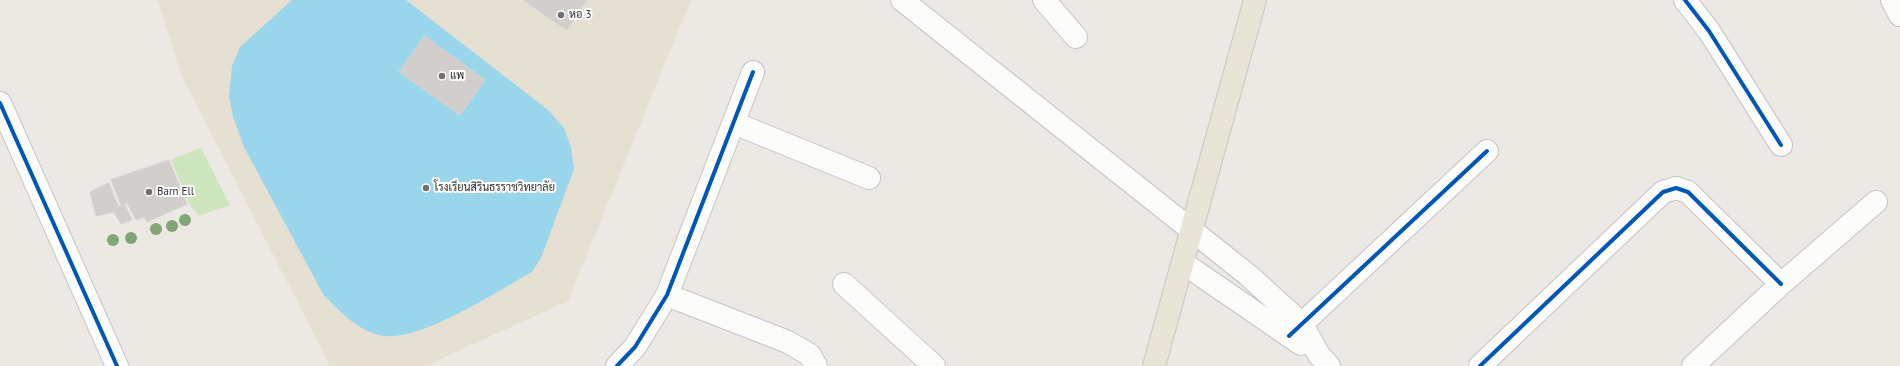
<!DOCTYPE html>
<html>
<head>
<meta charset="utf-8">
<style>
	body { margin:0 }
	canvas { display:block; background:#ece8e4 }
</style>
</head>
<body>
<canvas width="1900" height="366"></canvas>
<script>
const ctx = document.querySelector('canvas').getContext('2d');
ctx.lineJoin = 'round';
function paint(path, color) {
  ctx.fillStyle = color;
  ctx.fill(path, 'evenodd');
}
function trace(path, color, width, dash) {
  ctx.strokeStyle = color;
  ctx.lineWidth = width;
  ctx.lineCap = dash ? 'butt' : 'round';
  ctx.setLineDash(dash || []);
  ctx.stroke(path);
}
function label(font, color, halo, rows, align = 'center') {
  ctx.font = font + ' "PT Sans",Sarabun,sans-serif';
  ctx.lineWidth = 4;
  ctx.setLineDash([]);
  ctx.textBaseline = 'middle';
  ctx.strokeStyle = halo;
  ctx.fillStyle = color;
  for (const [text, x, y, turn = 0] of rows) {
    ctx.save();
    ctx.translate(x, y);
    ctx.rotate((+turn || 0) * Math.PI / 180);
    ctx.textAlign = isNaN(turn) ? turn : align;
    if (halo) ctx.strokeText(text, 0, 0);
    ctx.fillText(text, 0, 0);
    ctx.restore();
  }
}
paint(new Path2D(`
	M158 0H691L568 301 425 366H330L181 74Z`), '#e6e0d3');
paint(new Path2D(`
	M201 148 230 205 199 216 189 204 171 160Z`), '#cee6be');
paint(new Path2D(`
	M292 0H406L548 110 564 128 571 147 574 169 541 258 532 272C497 291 417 345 379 335 356 329 339 311 323 294L244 147 233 117 229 97 232 66 240 47Z`), '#99d6ec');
const building = new Path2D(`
	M523 0H587L567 30Z
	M425 36 485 80 460 115 399 72Z
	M169 160 187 204 147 222 144 217 136 220 127 203 121 205 111 180Z
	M109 183 118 206 125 205 132 220 121 224 114 212 96 216 90 192Z`);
paint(building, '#d1cecb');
trace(building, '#d7d4d0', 1);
const minor = new Path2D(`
	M902 0 1248 275 1301 323 1319 355 1329 366
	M1044 0 1076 37
	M1685 0 1709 31 1781 145
	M1892 0 1900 15
	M0 103 117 366
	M734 123 869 178
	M1183 263 1301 344
	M844 284 934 366
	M667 295 788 342 810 355 816 366
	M1289 336 1487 151
	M617 366 635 347 667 295 753 72
	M1480 366 1663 192 1676 188 1688 192 1781 284
	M1693 366 1781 284 1876 202`);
const major = new Path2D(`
	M1154 366 1255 0`);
trace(minor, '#c5c4c5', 24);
trace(major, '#c6c5c4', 24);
trace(minor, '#fcfcfb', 22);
trace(major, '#e8e4d6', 22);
trace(new Path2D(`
	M1685 0 1709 31 1781 145
	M0 103 117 366
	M1289 336 1487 151
	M617 366 635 347 667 295 753 72
	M1480 366 1663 192 1676 188 1688 192 1781 284`), '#0057b8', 4);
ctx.fillStyle = '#82a575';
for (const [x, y] of [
	[185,220],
	[172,226],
	[156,229],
	[131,238],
	[113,240]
]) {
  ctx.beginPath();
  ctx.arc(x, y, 6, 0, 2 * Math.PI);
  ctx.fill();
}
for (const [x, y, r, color] of [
	[561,15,4,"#706f6e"],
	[442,76,4,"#706f6e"],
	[426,188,4,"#706f6e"],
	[149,192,4,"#706f6e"]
]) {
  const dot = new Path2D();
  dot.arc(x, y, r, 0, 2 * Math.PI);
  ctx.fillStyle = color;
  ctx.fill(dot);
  trace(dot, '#fff', 1.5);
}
label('11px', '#2e2e2e', '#fff', [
	["หอ 3",569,15],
	["แพ",450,76],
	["โรงเรียนสิรินธรราชวิทยาลัย",434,188],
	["Barn Ell",157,192]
], 'left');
</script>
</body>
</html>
